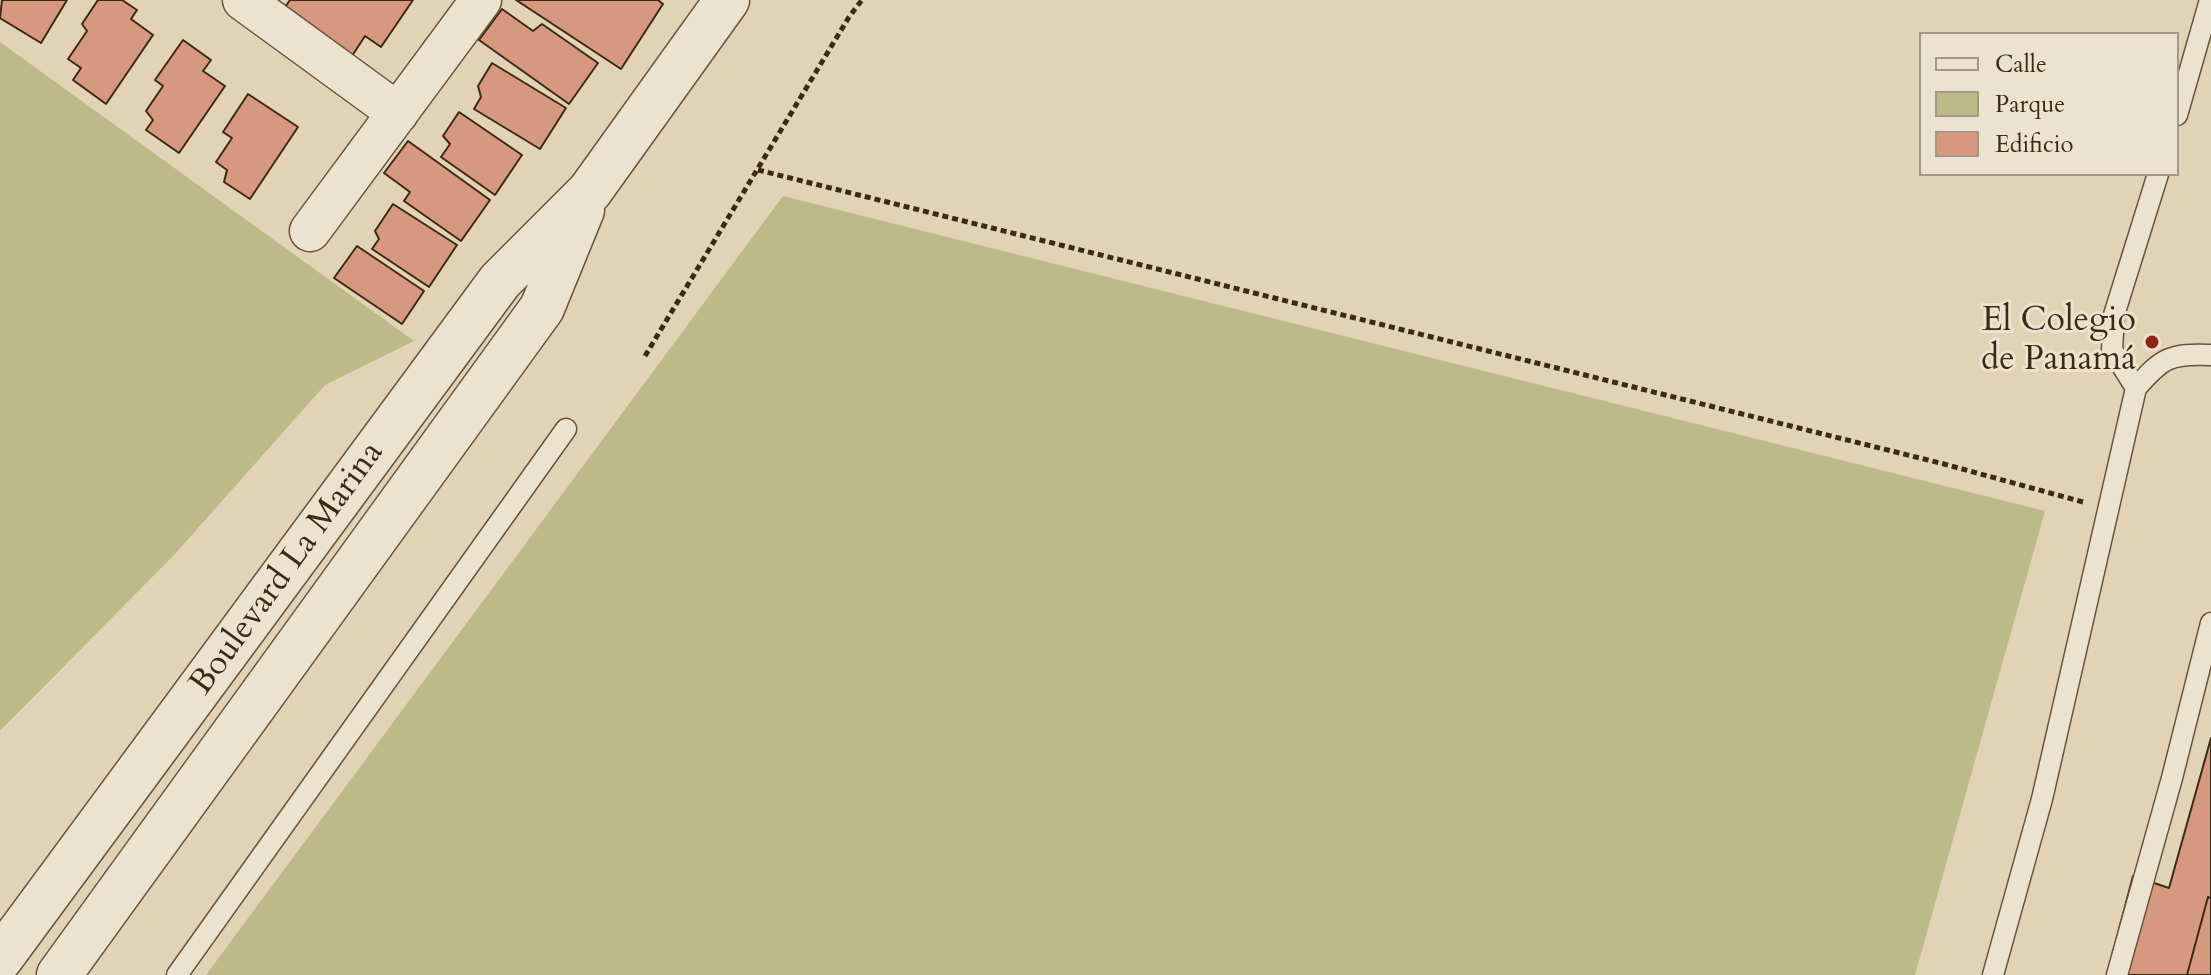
<!DOCTYPE html>
<html>
<head>
<meta charset="utf-8">
<style>
	body { margin:0 }
	#map { position:relative; width:2211px; height:975px; overflow:hidden; background:#e2d3b6; font-family:Cardo,serif }
	canvas { display:block }
	.legend { position:absolute; left:1919px; top:32px; width:260px; height:144px; box-sizing:border-box; background:#ece2d0; border:2px solid #a69884; margin:0; padding:10px 14px; list-style:none; font-size:24px; color:#3d2a13 }
	.legend li { display:flex; align-items:center; gap:16px; height:40px }
	.legend b { width:40px; border:2px solid #a69884 }
</style>
</head>
<body>
<div id="map">
<canvas width="2211" height="975"></canvas>
<ul class="legend">
<li><b style="height:10px;background:#ece2d0"></b>Calle</li>
<li><b style="height:22px;background:#bcba88"></b>Parque</li>
<li><b style="height:22px;background:#d69980"></b>Edificio</li>
</ul>
</div>
<script>
const ctx = document.querySelector('canvas').getContext('2d');
ctx.lineJoin = 'round';
function paint(path, color) {
  ctx.fillStyle = color;
  ctx.fill(path, 'evenodd');
}
function trace(path, color, width, dash) {
  ctx.strokeStyle = color;
  ctx.lineWidth = width;
  ctx.lineCap = dash ? 'butt' : 'round';
  ctx.setLineDash(dash || []);
  ctx.stroke(path);
}
function label(font, color, halo, rows, align = 'center') {
  ctx.font = font + ' Cardo,serif';
  ctx.lineWidth = 6;
  ctx.setLineDash([]);
  ctx.textBaseline = 'middle';
  ctx.strokeStyle = halo;
  ctx.fillStyle = color;
  for (const [text, x, y, turn = 0] of rows) {
    ctx.save();
    ctx.translate(x, y);
    ctx.rotate((+turn || 0) * Math.PI / 180);
    ctx.textAlign = isNaN(turn) ? turn : align;
    if (halo) ctx.strokeText(text, 0, 0);
    ctx.fillText(text, 0, 0);
    ctx.restore();
  }
}
paint(new Path2D(`
	M0 42 414 341 325 385 174 555 0 731Z
	M783 196 2045 511 1915 975H206Z`), '#bcba88');
const building = new Path2D(`
	M2 0H67L41 43 0 18Z
	M98 0H122L137 10 131 19 153 35 106 104 73 80 81 68 68 59 87 31 82 24Z
	M290 0H413L381 47 365 36 350 59 281 13Z
	M516 0H658L663 4 621 69Z
	M502 9 533 31 542 24 598 63 569 104 479 40Z
	M183 40 211 60 203 71 225 86 179 153 146 130 153 120 146 111 163 86 155 80Z
	M492 63 566 108 540 149 474 109 481 97 478 86Z
	M248 94 298 127 250 199 224 182 227 170 216 162 232 138 223 132Z
	M459 112 522 155 495 195 441 157 450 144 443 136Z
	M408 141 490 200 461 241 404 201 410 192 384 173Z
	M393 204 457 245 429 287 372 249 379 239 375 231Z
	M357 246 424 291 402 324 334 278Z
	M2211 738V898L2208 897 2187 975H2107L2133 876 2169 888Z
	M2208 897 2211 898V975H2187Z`);
paint(building, '#d69980');
trace(building, '#3d2a13', 2);
const service = new Path2D(`
	M2177 115 2210 0
	M2136 388 2112 350 2114 315 2158 174
	M177 975 566 429
	M1993 975 2042 799 2136 388C2162 358 2170 353 2211 355
	M2117 975 2172 778 2211 623`);
const minor = new Path2D(`
	M243 0 398 113
	M310 231 481 0`);
const tertiary = new Path2D(`
	M0 959 500 281 590 191 727 0
	M59 975 542 308 582 210`);
trace(service, '#66543c', 23);
trace(minor, '#66543c', 43);
trace(tertiary, '#66543c', 47);
trace(new Path2D(`
	M758 170 1944 464 2083 502
	M645 356 849 17 862 0`), '#3d2a13', 5, [6, 4]);
trace(service, '#ece2d0', 20);
trace(minor, '#ece2d0', 40);
trace(tertiary, '#ece2d0', 44);
for (const [x, y, r, color] of [
	[2152,342,8,"#8f2418"]
]) {
  const dot = new Path2D();
  dot.arc(x, y, r, 0, 2 * Math.PI);
  ctx.fillStyle = color;
  ctx.fill(dot);
  trace(dot, '#ece2d0', 3);
}
label('34px', '#3d2a13', '#ece2d0', [
	["El Colegio",2136,322],
	["de Panamá",2136,361]
], 'right');
label('34px', '#3d2a13', '#ece2d0', [
	["Boulevard La Marina",288,569,-54]
]);
</script>
</body>
</html>
